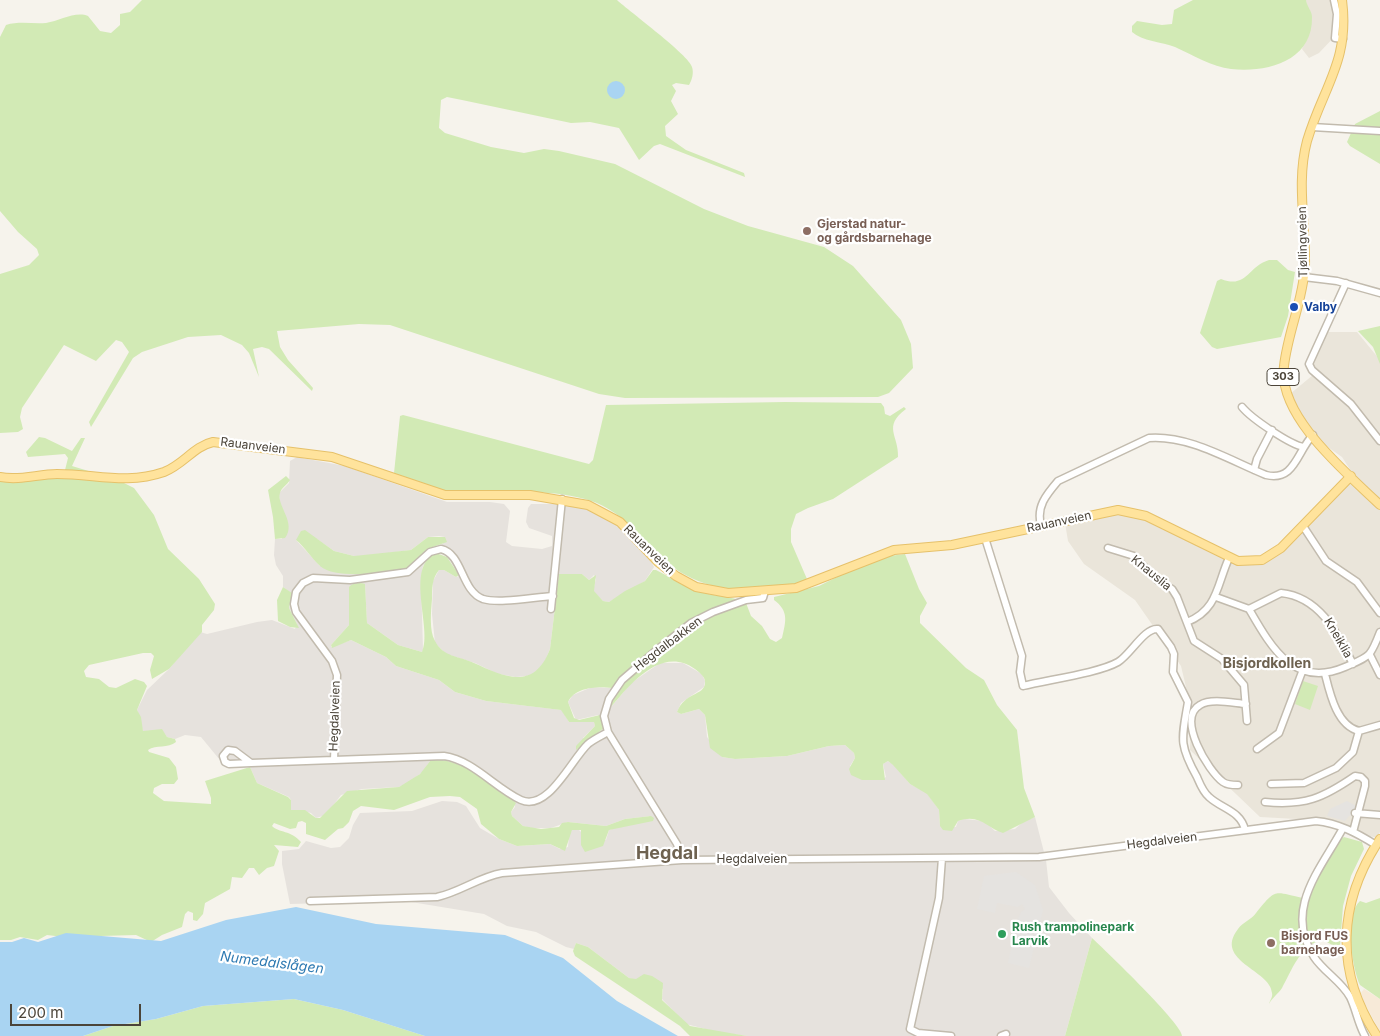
<!DOCTYPE html>
<html>
<head>
<meta charset="utf-8">
<style>
	body { margin:0 }
	#map { position:relative; width:1380px; height:1036px; overflow:hidden; background:#f6f3ec; font-family:Inter,sans-serif }
	canvas { display:block }
	.scale { position:absolute; left:10px; top:1004px; width:131px; height:22px; box-sizing:border-box; border:2px solid #4b4439; border-top:0; padding-left:6px; font-size:15px; line-height:18px; white-space:nowrap; color:#4b4439; -webkit-text-stroke:4px #fff; paint-order:stroke }
</style>
</head>
<body>
<div id="map">
<canvas width="1380" height="1036"></canvas>
<div class="scale">200 m</div>
</div>
<script>
const ctx = document.querySelector('canvas').getContext('2d');
ctx.lineJoin = 'round';
function paint(path, color) {
  ctx.fillStyle = color;
  ctx.fill(path, 'evenodd');
}
function trace(path, color, width, dash) {
  ctx.strokeStyle = color;
  ctx.lineWidth = width;
  ctx.lineCap = dash ? 'butt' : 'round';
  ctx.setLineDash(dash || []);
  ctx.stroke(path);
}
function label(font, color, halo, rows, align = 'center') {
  ctx.font = font + ' Inter,sans-serif';
  ctx.lineWidth = 4.5;
  ctx.setLineDash([]);
  ctx.textBaseline = 'middle';
  ctx.strokeStyle = halo;
  ctx.fillStyle = color;
  for (const [text, x, y, turn = 0] of rows) {
    ctx.save();
    ctx.translate(x, y);
    ctx.rotate((+turn || 0) * Math.PI / 180);
    ctx.textAlign = isNaN(turn) ? turn : align;
    if (halo) ctx.strokeText(text, 0, 0);
    ctx.fillText(text, 0, 0);
    ctx.restore();
  }
}
paint(new Path2D(`
	M1306 0H1337V34L1319 53 1309 58 1302 49 1309 35Z
	M1324 332H1357L1380 360V832L1377 838 1314 820 1260 817 1190 750 1191 708 1181 666 1135 600 1084 564 1068 541 1065 523 1136 511 1229 560 1268 561 1351 471 1342 457 1325 445 1311 429 1290 394 1313 375 1307 366Z`), '#eae5da');
paint(new Path2D(`
	M1364 989 1380 999V1032L1363 1000 1361 993Z`), '#f7ead8');
paint(new Path2D(`
	M297 457 345 466 447 502H490L504 504 510 511 506 542 512 546 542 549 552 546V536L529 528 526 522 528 508 531 504H568L585 507 614 522 622 528 649 557 654 567 645 581 609 602 603 601 593 591 596 579 594 575 589 580 582 574H559L550 649 543 666 535 673 527 676 516 677 498 674 475 663 446 654 435 643 432 614 433 581 439 570H444L456 577 459 576 450 561 444 554 432 555 423 566 421 580 423 650 422 652 398 645 367 623 365 585 349 587V625L331 645V647L351 640 386 657 396 666 439 680 455 692 486 701 562 710 569 722H594L595 726 583 738 589 740 602 731 598 715 576 720 568 702 573 695 592 687 612 688 615 694 611 707 631 683 660 663H683L702 674 705 681 704 687 681 703 677 712 681 714 699 709 705 715 707 737 722 757 735 759 787 756 829 746 845 745 854 753 855 758 850 766 868 780H881L886 777 883 764 888 761 894 765 910 784 927 793 939 810 940 826 956 827 958 821 964 819 985 821 995 831 1015 829 1024 821 1035 817 1046 860 1049 887 1069 913 1092 938 1065 1036H747L717 1032 686 1024 662 999 663 989 629 978 588 947 576 943 574 949 566 947 536 932 507 926 484 914 405 901 290 904 282 864V851L299 849 306 841 331 848 340 847 349 838 353 825 360 813 412 811 442 801 457 802 466 806 480 828 499 839 517 846 550 844 560 849 568 847 569 835 572 830 578 829 582 833 606 840 609 830 651 816 625 819 606 826 568 822 551 828H531L523 826 512 816 511 812 515 807 513 800 463 767 453 762 437 760 428 764 425 770 410 782 399 787 362 789 341 795 326 815 316 818 311 813 299 810H291V800L289 797 257 783 250 767 224 765 201 737 185 735 175 739 167 737 164 733 143 731 137 710 147 690 169 669 200 632 207 634 257 622 272 620 295 629 297 624 289 608 291 593 283 587V576L276 565 274 555 275 539H282L279 493 289 483 290 461ZM439 536 445 537 442 545 427 549 419 558 320 566 296 540 317 539 334 551 354 556H366L411 550 428 537Z`), '#e6e2dd');
paint(new Path2D(`
	M142 0H617C629 11 690 56 692 67 694 73 692 80 689 85L676 83 672 85 676 91 671 101 678 114 665 126 666 136 686 150 744 173 745 177 660 144 654 146 639 160 619 128 590 122 571 123 462 100 447 97 441 100 439 128 445 133 491 147 524 153 544 149 559 151 615 164 704 209 748 226 824 247 853 266 901 320 911 344 913 368 889 393 878 397 625 398 599 394 390 325 359 324 277 331 280 347 288 360 313 388 312 391 269 349 262 347 253 349 259 377 249 353 242 345 221 335 188 337 142 352 133 358 91 427 89 422 129 352 122 342 116 340 96 361 64 345 22 408 20 417 23 429 18 432 0 433V274L29 265 39 255 37 249 18 232 0 211V37L6 25C19 21 32 24 46 23 60 21 75 11 88 16L100 31 111 33 120 25V14L130 12Z
	M1193 0H1306C1307 7 1312 11 1312 17 1313 61 1267 73 1231 69 1212 67 1193 55 1175 47 1162 42 1142 41 1132 32V26L1137 21 1162 25 1172 24 1174 10Z
	M1380 111V164L1350 146 1347 142 1355 124Z
	M1269 260H1277L1288 270 1295 272 1288 316 1281 337 1217 349 1212 347 1200 333 1217 281 1221 279C1247 289 1247 267 1269 260Z
	M1380 326V364L1373 347 1358 331Z
	M785 402 881 403 884 407 885 414 890 416 904 407 906 409C882 427 899 435 898 457L833 499 808 508 796 514 791 529V542L807 579 805 582C749 595 695 595 654 550 633 528 615 507 585 499 542 487 499 495 456 493 442 492 428 486 415 482 408 480 400 478 394 473L400 416 403 415 589 464 593 460 606 405Z
	M39 437 45 438 72 451 81 438H85L72 466 95 473 65 470 68 458 65 454 28 457 26 452Z
	M286 476 290 480C287 485 281 488 280 493 276 505 297 523 285 538L275 539 273 517 268 490Z
	M58 477 98 480 124 483 134 488 154 515 168 549 199 579 215 604 214 610 202 625V632L169 669 152 679 150 670 154 656 151 653H143L89 665 84 671 86 677 99 679 109 687 116 688 135 679 144 682 147 686 137 710 141 717 143 731 162 729 167 737 175 739 176 742C168 749 156 744 148 750L149 752 169 758 176 767 178 779 174 784H162L154 788 153 793 164 801 211 804V798L205 781 250 767 257 783 288 797 291 800V810H305L316 818H320L347 791 399 787 420 774 431 760C462 757 489 784 513 800L516 803 511 812 512 816 523 826 541 829 559 827 562 823 568 822 606 826 625 819 651 816 654 818 653 821 609 830 603 846 585 852 581 845V830H572L565 851 550 844 517 846 499 839 481 824 477 809 460 797 450 796 430 797 394 810 361 806 353 811 349 822 343 828 338 829 325 840 306 834V823L302 821 298 822 296 828 290 829 274 823 272 826C279 833 291 830 301 842L298 847 274 845 279 851 274 866 267 868 259 875 254 868H249L242 878 232 877 230 889 205 903 203 914 197 921 193 920V913L188 911 185 914 182 927 162 935 151 942 136 935 64 937 47 935 38 940 20 937 11 940H0V479L26 481Z
	M305 530 334 551 354 556 411 550 428 537H445L447 542 427 549 409 568 402 571C381 572 337 580 320 566 311 558 305 547 296 540L301 531Z
	M436 553 447 557 459 575 456 577 444 570H439C432 578 432 589 432 599 431 611 429 631 435 641 443 657 459 656 474 663 505 677 534 691 550 649L559 574H582L589 580 596 575 594 591 603 601 609 602 625 591 645 581 653 570H656C669 576 680 585 694 590 712 597 730 595 746 603L751 616 762 626 770 639 776 642 782 638C786 621 789 611 774 600V597L819 586 851 570 889 556 905 554 919 589 927 603 920 616V623L966 668 984 680 997 705 1017 730 1024 788 1035 817 1003 833C987 828 980 813 958 821L952 831 943 830 940 826 939 810 927 794 910 784 893 765 888 761 883 764 885 780H862L851 775 849 769 855 758 854 753 845 745 829 746 787 756 735 759 722 757 710 748 705 715 699 709 681 714 677 712C685 692 703 696 705 684 706 677 700 673 695 669 662 645 630 684 611 707L615 694 612 688C598 686 575 687 568 702L574 718 579 720 600 715 604 728 576 750V746L595 726 594 722H569L561 710 486 701 455 692 439 680 396 666 386 657 351 640 332 648 331 645 349 625V587C352 583 360 582 365 584L367 623 398 645 422 652C433 629 404 567 436 553Z
	M283 587 292 593 289 608 299 628 290 627 278 621 277 600Z
	M1303 681 1318 686 1310 710 1295 704Z
	M1344 837 1362 842 1364 849 1351 876 1343 906 1340 946 1336 947 1323 940C1301 943 1291 972 1282 988 1278 994 1272 998 1269 1004 1270 1000 1273 997 1272 993 1271 970 1213 961 1238 929 1243 922 1251 920 1256 913 1277 887 1273 892 1304 898L1341 839Z
	M1380 898V999L1360 985C1352 968 1344 915 1360 901L1366 903Z
	M1092 938C1105 950 1184 1026 1182 1036H1065Z
	M576 943 588 947 629 978 636 979 644 974 652 976 663 983 662 1000 690 1026 747 1036H690L680 1026 575 956 573 951Z
	M294 999 343 1010 425 1036H83L113 1026 156 1019 203 1006Z`), '#d2eab5');
paint(new Path2D(`
	M1347 801 1356 806 1354 814 1349 816 1345 821 1327 816 1330 809Z
	M1016 872 1035 885 1043 910 1029 968 1008 963 1017 921 1021 912 1025 909 1022 904 1018 907 997 903 995 913 977 909 984 876Z`), '#e5e3e0');
paint(new Path2D(`
	M607 90a9 9 0 1 1 18 0a9 9 0 1 1-18 0Z
	M296 907 376 924 505 935 563 958 617 1001 678 1036H425L343 1010 294 999 203 1006 156 1019 113 1026 83 1036H0V942H12L24 938 38 942 66 933 161 941 226 920Z`), '#a9d4f2');
const minor = new Path2D(`
	M1334 0 1337 14 1335 38 1343 39
	M1312 127 1380 131
	M1304 277 1337 281 1380 293
	M1346 283 1309 364 1312 370 1351 404 1380 441
	M1242 407C1251 418 1290 445 1304 447
	M1254 470 1257 459 1272 430
	M1041 525C1036 507 1046 495 1058 481L1149 438C1189 435 1229 460 1266 475 1295 482 1297 451 1313 435
	M1303 526 1326 561 1357 582 1380 613
	M985 538 1022 656 1020 672 1023 686C1046 680 1099 673 1118 662 1130 655 1145 627 1158 629L1171 647 1174 654 1173 672 1188 702C1182 738 1178 743 1197 777 1200 784 1203 792 1209 797 1222 809 1241 811 1245 830
	M1108 548 1134 556 1157 580 1172 589 1177 597 1194 641 1222 659 1244 685 1247 721
	M1216 597 1249 609C1271 647 1294 689 1345 667 1370 656 1370 658 1380 632
	M551 609 562 499
	M1249 609 1281 593C1320 597 1337 633 1353 664
	M1187 622C1218 610 1217 584 1229 558
	M1370 655 1380 675
	M1325 674C1330 694 1337 726 1359 731L1380 725
	M608 732 604 716 609 699 622 680 658 649 691 623 713 612 746 600 763 598 765 591
	M1257 749 1279 733 1302 672
	M334 760 337 675 332 661 296 612 294 604 296 592 303 583 313 578 350 580 408 572 430 552 441 549C463 554 461 591 483 599 500 604 534 597 553 596
	M251 763 229 764 225 762 223 756 228 750 235 751 251 763 444 756C473 760 495 788 521 800 548 812 571 760 588 744 594 739 601 736 608 732L677 844 682 860
	M1271 784 1304 783 1336 768 1353 752 1359 731
	M1238 785C1232 785 1227 785 1223 782 1208 771 1176 718 1200 705 1211 698 1233 703 1246 704
	M1265 802C1305 806 1323 798 1355 776L1361 777 1365 781V786L1353 832
	M1355 813 1380 815
	M1343 828C1321 869 1283 909 1314 957 1324 972 1341 981 1350 997 1356 1009 1358 1024 1365 1036
	M942 858 939 898 910 1029 918 1033 951 1036
	M310 901 437 897C460 892 479 877 502 873L682 860 1039 857 1316 821C1338 823 1357 833 1376 845
	M1001 1036 1006 1034`);
const major = new Path2D(`
	M1342 0C1350 61 1323 87 1307 141 1296 182 1306 224 1305 266 1303 301 1288 331 1284 366 1277 416 1347 473 1380 505
	M0 477C20 481 38 474 57 474 96 474 126 485 164 472 183 465 194 446 213 442L332 457 445 495H530L588 505 620 522 658 562 676 576 696 587 728 593 796 588 894 550 952 545 1118 510 1146 516 1238 561 1262 560 1281 548 1351 476
	M1377 1036C1334 971 1338 902 1380 839`);
trace(minor, '#c2bbae', 9);
trace(major, '#e6c16a', 10);
trace(minor, '#fff', 6);
trace(major, '#ffe39c', 8);
for (const [x, y, r, color] of [
	[807,231,5,"#8d6e63"],
	[1294,307,5,"#1a4fb4"],
	[1002,934,5,"#2e9e5b"],
	[1271,943,5,"#8d6e63"]
]) {
  const dot = new Path2D();
  dot.arc(x, y, r, 0, 2 * Math.PI);
  ctx.fillStyle = color;
  ctx.fill(dot);
  trace(dot, '#fff', 2);
}
for (const [x, y, w] of [
	[1283,377,32]
]) {
  const box = new Path2D();
  box.roundRect(x - w / 2, y - 8.5, w, 17, 4);
  ctx.fillStyle = '#fff';
  ctx.fill(box);
  trace(box, '#4b4439', 1);
}
label('bold 11px', '#4b4439', null, [
	["303",1283,377]
]);
label('bold 12px', '#785e54', '#fff', [
	["Gjerstad natur-",817,224],
	["og gårdsbarnehage",817,238],
	["Bisjord FUS",1281,936],
	["barnehage",1281,950]
], 'left');
label('12px', '#4b4439', '#fff', [
	["Tjøllingveien",1303,242,-91],
	["Rauanveien",253,446,7],
	["Rauanveien",1059,522,-12],
	["Rauanveien",649,550,44],
	["Knauslia",1151,573,39],
	["Kneiklia",1338,638,60],
	["Hegdalbakken",668,644,-37],
	["Hegdalveien",335,716,-88],
	["Hegdalveien",1162,841,-7],
	["Hegdalveien",752,859]
]);
label('bold 12px', '#164399', '#fff', [
	["Valby",1304,307]
], 'left');
label('bold 12px', '#27864d', '#fff', [
	["Rush trampolinepark",1012,927],
	["Larvik",1012,941]
], 'left');
label('bold 14px', '#6e6250', '#fff', [
	["Bisjordkollen",1267,664]
]);
label('italic 14px', '#2e7ab2', '#fff', [
	["Numedalslågen",272,963,7]
]);
label('bold 18px', '#6e6250', '#fff', [
	["Hegdal",667,854]
]);
</script>
</body>
</html>
